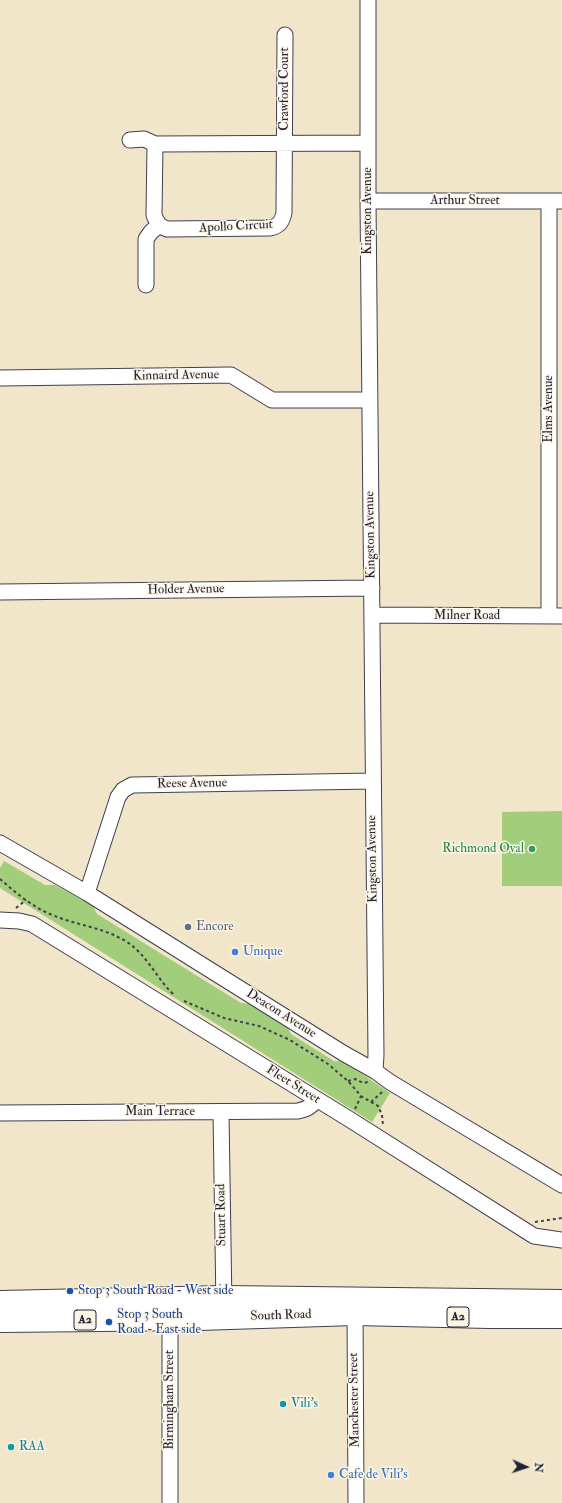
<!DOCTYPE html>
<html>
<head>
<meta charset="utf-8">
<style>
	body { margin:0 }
	#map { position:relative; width:562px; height:1503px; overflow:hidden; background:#f1e6c9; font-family:"IM FELL Double Pica",serif }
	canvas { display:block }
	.north { position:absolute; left:506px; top:1447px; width:40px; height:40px; -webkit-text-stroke:3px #fcf5e5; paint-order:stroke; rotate:93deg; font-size:11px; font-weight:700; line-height:16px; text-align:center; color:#22223b }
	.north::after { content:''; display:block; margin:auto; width:14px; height:18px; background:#22223b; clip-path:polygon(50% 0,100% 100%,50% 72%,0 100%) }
</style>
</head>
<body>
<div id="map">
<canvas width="562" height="1503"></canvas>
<div class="north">N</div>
</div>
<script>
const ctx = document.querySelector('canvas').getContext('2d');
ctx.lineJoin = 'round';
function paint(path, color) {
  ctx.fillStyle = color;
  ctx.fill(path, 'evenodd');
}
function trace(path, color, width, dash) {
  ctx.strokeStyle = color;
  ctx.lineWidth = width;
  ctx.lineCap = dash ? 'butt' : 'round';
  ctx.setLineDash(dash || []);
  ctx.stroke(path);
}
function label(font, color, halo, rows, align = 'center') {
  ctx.font = font + ' "IM FELL Double Pica",serif';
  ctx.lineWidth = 3;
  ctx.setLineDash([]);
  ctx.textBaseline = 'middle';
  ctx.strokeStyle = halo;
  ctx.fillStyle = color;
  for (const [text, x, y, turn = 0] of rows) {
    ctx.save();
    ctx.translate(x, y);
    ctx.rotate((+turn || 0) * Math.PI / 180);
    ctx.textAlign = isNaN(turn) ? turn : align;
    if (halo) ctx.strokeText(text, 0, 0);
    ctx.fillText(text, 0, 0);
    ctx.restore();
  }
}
paint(new Path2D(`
	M562 811V886H502V812Z
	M4 861 45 885H55L93 906 97 914 241 1003 251 1004 287 1026 291 1034 334 1061H343L390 1093 372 1122 0 888V868Z`), '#a2cd7a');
const minor = new Path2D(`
	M368 0V201L376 1055 375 1071
	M130 140 144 139 155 144 368 143
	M155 144 154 215C157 223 159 226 167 229L270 228C279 226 282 222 284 213L285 35
	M368 201H562
	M549 202V616
	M146 285V239L151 232 159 225
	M0 378 231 375 272 400H369
	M0 592 372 588
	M372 615 562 616
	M0 843 87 893 343 1053 375 1071 390 1082 562 1185
	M87 893 118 797 123 790 132 785 373 781
	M0 920 19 921 32 924 349 1119 534 1236 562 1240
	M221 1112 224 1307
	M0 1113 298 1111C307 1109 311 1107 316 1100
	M355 1305 356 1503
	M170 1503V1310`);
const highway = new Path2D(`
	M0 1302 224 1297 562 1301
	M0 1321 199 1319 355 1314 489 1317H562`);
trace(minor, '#413f50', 17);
trace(highway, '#413f50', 24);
trace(new Path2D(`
	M0 879C15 892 31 906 50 914 77 926 101 926 127 942 147 955 157 979 174 995
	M16 908 26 900
	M184 1001 224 1018 259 1026 290 1040 328 1064 349 1082 361 1096 378 1106 382 1115 383 1125
	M348 1081 355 1079 363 1083 368 1082
	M371 1102 382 1092
	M355 1109 361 1096
	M535 1222 562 1218`), '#413f50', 2, [3, 3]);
trace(minor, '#fff', 15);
trace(highway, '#fff', 22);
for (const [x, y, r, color] of [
	[532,849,4,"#2e9e5b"],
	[188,927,4,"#5c6f8a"],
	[235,952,4,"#3f7fe0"],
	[70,1291,4,"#1a4fb4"],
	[109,1322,4,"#1a4fb4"],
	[283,1404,4,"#0f9aa8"],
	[11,1447,4,"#0f9aa8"],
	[331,1475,4,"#3f7fe0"]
]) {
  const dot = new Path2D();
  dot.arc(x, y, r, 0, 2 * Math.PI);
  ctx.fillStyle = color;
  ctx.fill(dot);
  trace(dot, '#fcf5e5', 1.5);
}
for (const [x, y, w] of [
	[458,1317,22],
	[85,1320,22]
]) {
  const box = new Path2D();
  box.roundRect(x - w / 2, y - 10, w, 20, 3);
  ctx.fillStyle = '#fcf5e5';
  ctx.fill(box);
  trace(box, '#22223b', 1);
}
label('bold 12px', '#22223b', null, [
	["A2",458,1317],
	["A2",85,1320]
]);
label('13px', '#22223b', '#fcf5e5', [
	["Crawford Court",285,89,-90],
	["Arthur Street",465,201],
	["Kingston Avenue",368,211,-90],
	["Apollo Circuit",236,227,-3],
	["Kinnaird Avenue",176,376,-1],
	["Elms Avenue",549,409,-90],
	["Kingston Avenue",371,535,-91],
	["Holder Avenue",186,590,-1],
	["Milner Road",467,616],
	["Reese Avenue",192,784,-1],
	["Kingston Avenue",373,859,-91],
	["Deacon Avenue",281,1014,32],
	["Fleet Street",293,1085,32],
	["Main Terrace",160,1112],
	["Stuart Road",222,1215,-91],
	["South Road",281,1316,-2],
	["Birmingham Street",170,1400,-90],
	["Manchester Street",355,1400,-91]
]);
label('13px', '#27864d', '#fcf5e5', [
	["Richmond Oval",524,849]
], 'right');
label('13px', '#4e5e75', '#fcf5e5', [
	["Encore",196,927]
], 'left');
label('13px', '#366cbe', '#fcf5e5', [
	["Unique",243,952],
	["Cafe de Vili's",339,1475]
], 'left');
label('13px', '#164399', '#fcf5e5', [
	["Stop 3 South Road - West side",78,1291],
	["Stop 3 South",117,1315],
	["Road - East side",117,1330]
], 'left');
label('13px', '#0d838f', '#fcf5e5', [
	["Vili's",291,1404],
	["RAA",19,1447]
], 'left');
</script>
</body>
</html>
